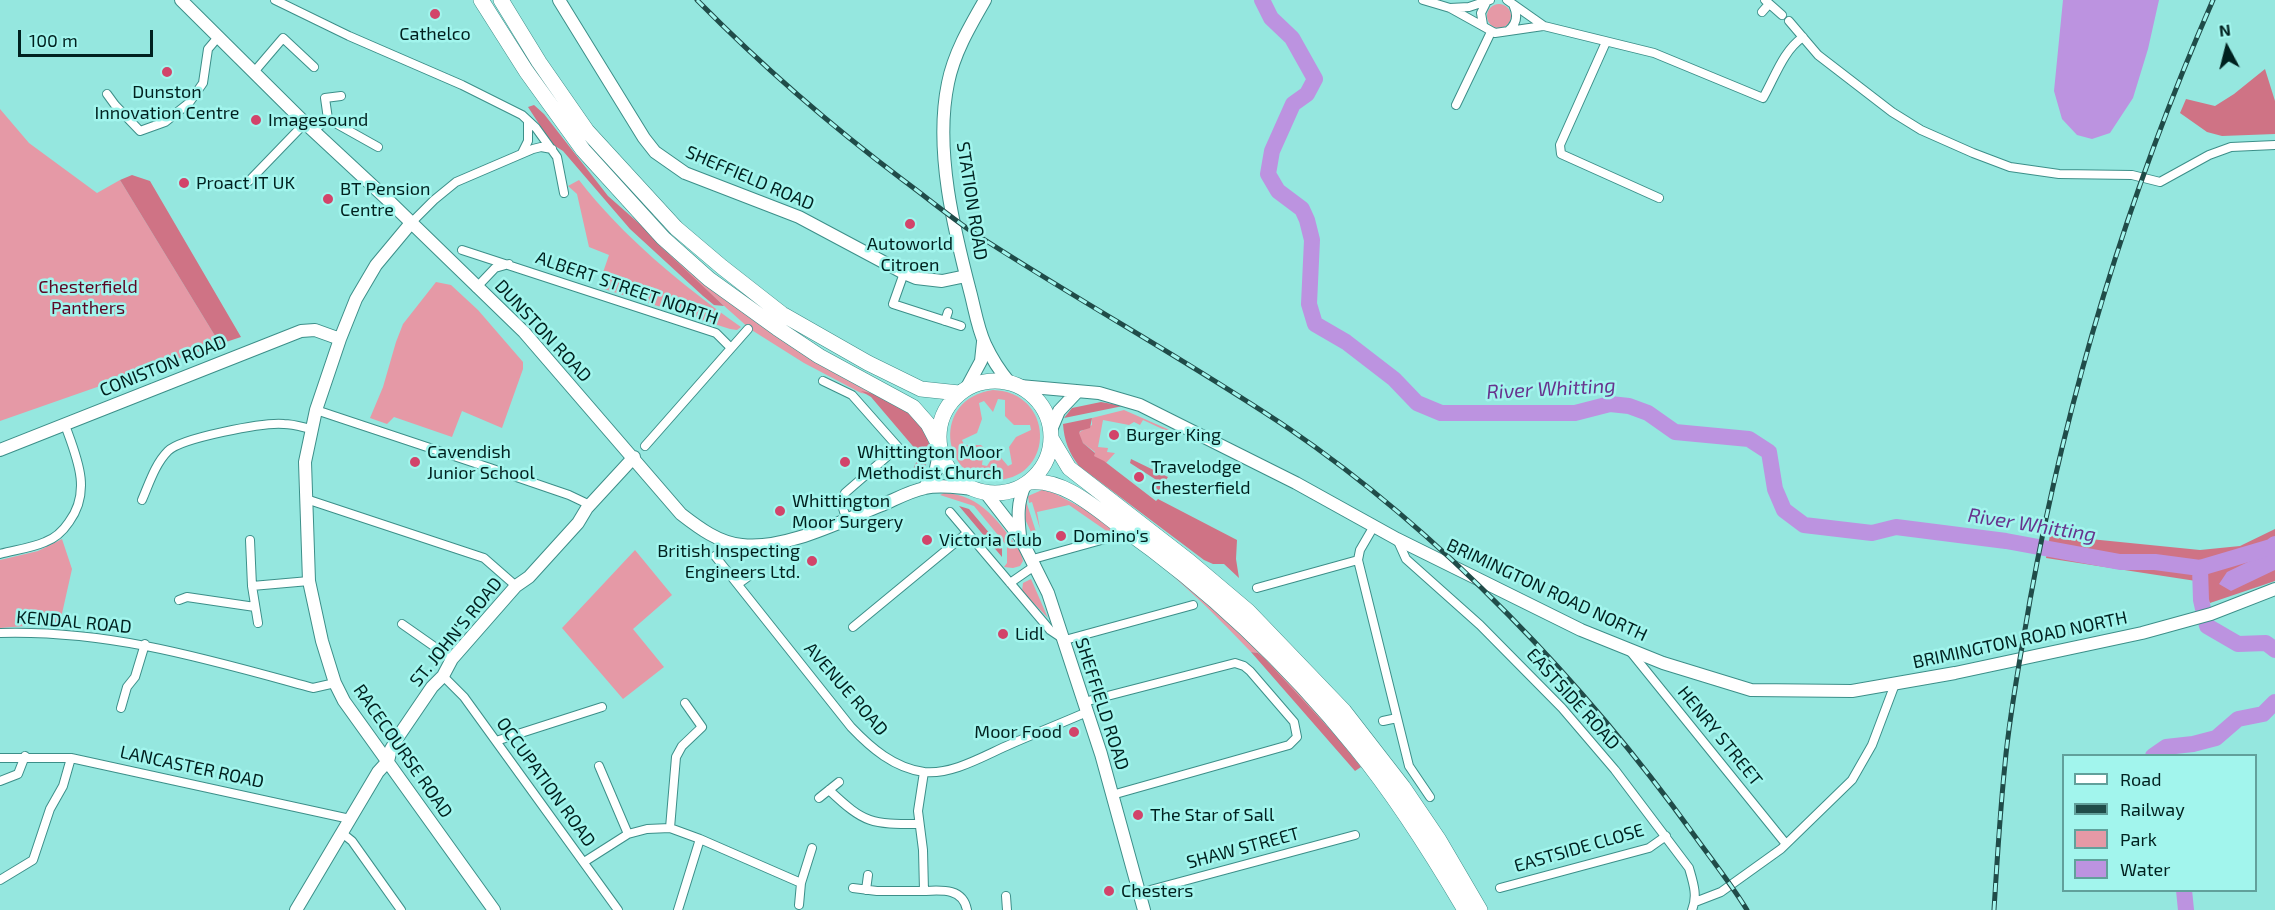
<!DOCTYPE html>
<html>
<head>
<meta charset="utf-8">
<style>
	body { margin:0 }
	#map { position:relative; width:2275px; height:910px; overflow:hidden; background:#95e7df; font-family:"Exo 2",sans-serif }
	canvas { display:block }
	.legend { position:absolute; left:2062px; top:754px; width:195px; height:138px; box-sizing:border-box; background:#a2f5ed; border:2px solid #61a09b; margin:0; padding:8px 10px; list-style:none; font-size:18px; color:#00211f }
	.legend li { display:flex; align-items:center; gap:12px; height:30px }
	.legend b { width:30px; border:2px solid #61a09b }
	.north { position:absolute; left:2197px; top:18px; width:60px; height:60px; -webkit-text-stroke:4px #a2f5ed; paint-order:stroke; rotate:353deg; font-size:16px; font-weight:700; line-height:24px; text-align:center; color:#00211f }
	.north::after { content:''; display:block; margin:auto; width:21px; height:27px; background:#00211f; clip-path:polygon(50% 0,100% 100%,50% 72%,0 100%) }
	.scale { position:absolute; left:18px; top:30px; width:135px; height:27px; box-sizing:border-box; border:3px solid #00211f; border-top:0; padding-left:8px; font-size:18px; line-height:21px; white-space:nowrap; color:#00211f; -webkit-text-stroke:4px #a2f5ed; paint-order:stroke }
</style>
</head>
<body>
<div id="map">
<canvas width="2275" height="910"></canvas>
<ul class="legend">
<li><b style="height:8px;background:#fff"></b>Road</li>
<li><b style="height:8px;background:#204c49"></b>Railway</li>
<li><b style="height:16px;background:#e599a6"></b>Park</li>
<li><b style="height:16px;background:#bc93e0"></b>Water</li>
</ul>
<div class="north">N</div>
<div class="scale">100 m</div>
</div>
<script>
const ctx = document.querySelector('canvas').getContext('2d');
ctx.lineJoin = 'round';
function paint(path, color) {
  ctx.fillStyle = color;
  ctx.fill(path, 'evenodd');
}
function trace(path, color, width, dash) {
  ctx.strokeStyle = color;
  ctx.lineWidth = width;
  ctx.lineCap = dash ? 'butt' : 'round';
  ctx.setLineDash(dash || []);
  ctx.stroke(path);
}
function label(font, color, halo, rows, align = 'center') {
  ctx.font = font + ' "Exo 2",sans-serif';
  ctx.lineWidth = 5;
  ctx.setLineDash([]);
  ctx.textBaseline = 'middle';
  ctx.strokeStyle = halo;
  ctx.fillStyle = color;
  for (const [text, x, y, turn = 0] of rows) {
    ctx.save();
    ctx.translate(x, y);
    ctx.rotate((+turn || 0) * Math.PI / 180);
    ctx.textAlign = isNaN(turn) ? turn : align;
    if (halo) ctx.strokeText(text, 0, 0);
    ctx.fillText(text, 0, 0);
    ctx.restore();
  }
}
paint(new Path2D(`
	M1487 16a12 12 0 1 1 24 0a12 12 0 1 1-24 0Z
	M0 109 29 143 97 193 120 180 220 344 0 421Z
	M579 180C622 236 683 286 741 327L737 330 730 329 598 287 609 255 589 247 577 194 568 186Z
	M659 241 884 397 861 393 804 363 750 329 685 271 658 244Z
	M436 282 451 285 478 310 523 362V369L502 428 462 411 452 437 394 417 387 424 370 418 383 387 396 342 403 324Z
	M993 390C1054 392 1056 476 998 480 942 484 929 399 993 390ZM998 399 1005 400V416L1014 425H1030L1031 430 1016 437 1009 447 1012 464 1008 466 996 452 987 466 982 465 984 448 981 445H964L962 440 977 433 982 419 979 403 984 401 993 412Z
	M1124 410 1172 431 1171 433 1143 420 1140 425 1134 422 1129 425 1103 420 1098 447 1108 448 1107 452 1115 453 1106 463 1093 456 1095 452 1083 443 1078 433 1092 425V418Z
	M1042 490 1054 493 1114 525 1256 642 1364 765 1361 767 1338 738 1258 653 1251 652C1209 608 1165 564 1113 531L1108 532 1069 505 1037 512 1040 529 1032 502 1029 503 1028 496Z
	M944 493C981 494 1001 524 1021 553L1023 561 1020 566 1013 568 1004 567 1007 563V546L974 506 940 495Z
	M1026 501 1040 544 1039 546 1036 543 1025 519Z
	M62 539 72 569 59 627 25 626 0 628V560L38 551Z
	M635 550 672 595 633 629 664 667 623 699 562 628Z
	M1031 579 1048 618 1022 591 1023 583Z`), '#e599a6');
paint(new Path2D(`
	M2265 69 2275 101V134L2222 136 2207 132 2180 113 2186 99 2215 106 2234 94Z
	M534 105 544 114 608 196 659 241 658 244 724 306 714 305 703 296 630 229 563 151 552 144 528 107Z
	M132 175 150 181 241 337 220 344 120 180Z
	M861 391C869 393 877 394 884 397 905 406 930 427 930 452 929 460 924 468 921 474L911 473 919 457 917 451 871 397Z
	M1101 402 1123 406 1064 418 1072 408Z
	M1092 418 1090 428 1080 431 1079 433 1083 443 1095 453 1094 456 1104 461 1156 501 1158 499 1237 540 1236 559 1239 578 1224 564H1213L1204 560 1079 466C1069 453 1064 440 1063 424Z
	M1131 459 1168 477 1159 490 1154 487 1158 481 1130 463Z
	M959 506 969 509 1002 548V557Z
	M2275 529V581L2210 603 2196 581 2046 558 2050 535 2200 550 2240 546Z
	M1251 652 1258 653 1265 659 1338 738 1361 767 1355 771Z`), '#cf7385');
paint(new Path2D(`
	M2063 0H2159L2148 49 2133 98 2110 133 2092 139 2077 135 2062 119 2054 91Z
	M2275 549V570L2231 591 2219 584 2227 572Z`), '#bc93e0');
trace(new Path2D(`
	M1262 0 1271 18 1292 38 1315 79 1307 94 1293 104 1272 151 1268 174 1278 191 1302 209 1307 220 1312 240 1309 304 1315 324 1346 342 1394 379 1417 403 1441 413H1575L1610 404 1629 406 1648 413 1675 432 1749 439 1769 452 1775 489 1784 510 1804 525 1872 533 1896 527 2006 541 2120 562H2155L2200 568
	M2275 544 2271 547 2200 568 2201 600 2207 626 2238 644 2266 643 2275 650
	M2153 756 2166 747 2193 744 2216 738 2238 719 2263 714 2275 702
	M2184 890 2186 910`), '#bc93e0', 16);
const street = new Path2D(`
	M275 0 349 36 462 85 522 115 536 128 557 157 564 193
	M1423 0 1450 8 1495 33 1543 26
	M1507 0 1544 26 1654 53 1763 98C1775 77 1783 51 1803 37
	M1765 0 1782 15
	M1450 8 1469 7 1490 0
	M1762 12 1769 4
	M1789 21 1818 55 1892 112 1921 130 1973 153 2010 167 2059 174 2132 175 2160 182 2209 155 2231 147 2275 145
	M1483 25 1481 13 1486 3
	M1509 30C1516 24 1518 16 1514 7
	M1606 42 1560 145 1561 154 1659 198
	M254 72 283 38 314 67
	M107 94 115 105 140 131 165 122 189 103 203 83 208 49 219 36
	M341 96 325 98 328 119 378 147
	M1456 105 1491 32
	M313 131 328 119
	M522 153 528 141V122
	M249 181 305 123
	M411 223 434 200 456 182 533 149 541 147 552 149
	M462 250 716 333 731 348
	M904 273 893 304 961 326
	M476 288 495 268 509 264
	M945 321 948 312
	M823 381 852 395 898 447 845 493C841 503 842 509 847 518
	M316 410 490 468 569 495 590 505
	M645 446 748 329
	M898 447 905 455
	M306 499 484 558 516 586
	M142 500C149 484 155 464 168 451 181 438 264 422 284 424 293 424 302 427 311 429
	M950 512 1050 630 1065 640 1193 605
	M1374 526 1360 550 1358 560 1409 766 1430 797
	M1397 539 1406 559 1480 625 1562 708 1615 770 1689 868C1693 882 1698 896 1692 910
	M250 540 252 586 258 623
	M0 554C15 550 31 548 45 542 56 538 63 531 69 522 92 491 77 458 65 425
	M715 556 851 727C871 748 894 768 924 772 953 775 985 755 1011 744 1036 733 1062 723 1087 712
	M1033 559 1105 539
	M1010 583 1036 565
	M738 584 749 576
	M252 586 309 581
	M1257 588 1358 560
	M179 600 187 597 255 607
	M402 624 452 659
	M853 627 967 533
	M0 633C111 630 207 659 313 688L335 683
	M1630 651 1786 844
	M443 676 464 697 618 910
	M1084 702 1235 663 1244 666 1250 671 1294 722 1297 737 1289 745 1112 795
	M121 708 127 687 135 677 145 644
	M1383 721 1397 718
	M496 741 602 707
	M0 758H71L350 819
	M599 766 628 834
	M924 772 918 811 923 850 924 891C942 890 963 888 967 910
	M0 781 18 774 25 756
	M829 790C865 824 871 824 919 824
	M819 798 839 782
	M670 828 676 757 682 746 702 727 685 703
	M342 833 352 841 401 910
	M584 862 628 834 647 829 670 828 700 839 801 883 799 905
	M0 880 33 860 50 809 63 786 71 758
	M801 883 812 848
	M853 888 877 891H924
	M1500 888 1649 848 1666 836
	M866 890 868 875
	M1139 893 1355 835
	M1006 896 1007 910
	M1695 902 1721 892 1781 849 1852 780 1872 745 1895 684
	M678 910 700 839`);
const secondary = new Path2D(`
	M181 0 305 123 389 201 524 332 681 514C699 528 719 543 742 545 786 550 841 521 882 505 896 499 910 491 925 488 941 484 959 488 975 489
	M559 0 644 138 655 152 685 173 799 217 904 273 916 278 942 281 966 276
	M985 0C970 26 954 53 948 83 934 150 954 230 971 295 975 311 978 329 985 344 991 357 999 370 1009 382
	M411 223 376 265 356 299 340 339 316 410 305 462 309 581 322 641 335 683 344 701 494 910
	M1020 386 1099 393 1140 405 1296 483 1397 539 1581 630 1663 663 1751 690 1852 691 1955 673 2142 633 2211 614 2275 589
	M967 387 981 361 983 342
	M1051 430 1059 411 1077 392
	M0 450 301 331 315 330 340 339
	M924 488 935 473 940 449
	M985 492 1020 537 1048 593 1101 754 1144 910
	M1020 536C1018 517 1017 503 1025 485
	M296 910 378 772 388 761 391 749 400 734 432 687 443 676 452 659 516 586 529 577 578 523 587 508 634 457`);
const highway = new Path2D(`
	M481 0 526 71 583 150 663 238 709 279 777 328 819 356 913 407 928 424 939 445
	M501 0 539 62 587 131 676 228 722 267 782 314 868 363 921 389 959 393
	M939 437a56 56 0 1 1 112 0a56 56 0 1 1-112 0Z
	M1051 438 1069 468 1190 562 1248 611 1344 711 1403 787 1439 840 1480 910
	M1030 482C1064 479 1095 508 1121 527 1209 589 1288 664 1356 748 1397 798 1432 854 1465 910`);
trace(street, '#3c8f89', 10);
trace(secondary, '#3c8f89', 14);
trace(highway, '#3c8f89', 16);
trace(street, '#fff', 8);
trace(secondary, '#fff', 12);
trace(highway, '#fff', 15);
const rail = new Path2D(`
	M697 0C761 65 830 125 903 180 926 197 948 215 971 231 1075 299 1185 359 1288 428 1441 532 1587 686 1694 835 1712 860 1731 884 1747 910
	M1994 910C1997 861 2000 812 2005 764 2010 709 2021 655 2030 600 2067 395 2129 192 2213 0`);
trace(rail, '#204c49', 5);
trace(rail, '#a2f5ed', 3, [9]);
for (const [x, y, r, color] of [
	[435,14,6,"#d2446a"],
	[167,72,6,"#d2446a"],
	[256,120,6,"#d2446a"],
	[184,183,6,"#d2446a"],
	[328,199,6,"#d2446a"],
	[910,224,6,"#d2446a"],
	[1114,435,6,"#d2446a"],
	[415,462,6,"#d2446a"],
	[845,462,6,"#d2446a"],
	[1139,477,6,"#d2446a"],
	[780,511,6,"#d2446a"],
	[1061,536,6,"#d2446a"],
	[927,540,6,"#d2446a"],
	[812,561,6,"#d2446a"],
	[1003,634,6,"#d2446a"],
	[1074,732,6,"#d2446a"],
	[1138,815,6,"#d2446a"],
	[1109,891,6,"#d2446a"]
]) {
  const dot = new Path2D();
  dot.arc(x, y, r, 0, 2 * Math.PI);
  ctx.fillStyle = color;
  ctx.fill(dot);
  trace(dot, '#a2f5ed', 2);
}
label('18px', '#00211f', '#a2f5ed', [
	["Cathelco",435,34,"center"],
	["Dunston",167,92,"center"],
	["Innovation Centre",167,113,"center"],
	["Imagesound",268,120],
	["Proact IT UK",196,183],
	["BT Pension",340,189],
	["Centre",340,210],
	["Autoworld",910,244,"center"],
	["Citroen",910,265,"center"],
	["Burger King",1126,435],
	["Cavendish",427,452],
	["Junior School",427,473],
	["Whittington Moor",857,452],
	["Methodist Church",857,473],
	["Travelodge",1151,467],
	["Chesterfield",1151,488],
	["Whittington",792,501],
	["Moor Surgery",792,522],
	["Domino's",1073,536],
	["Victoria Club",939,540],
	["British Inspecting",800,551,"right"],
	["Engineers Ltd.",800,572,"right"],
	["Lidl",1015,634],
	["Moor Food",1062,732,"right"],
	["The Star of Sall",1150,815],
	["Chesters",1121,891]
], 'left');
label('18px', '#00211f', '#a2f5ed', [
	["SHEFFIELD ROAD",750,178,23],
	["STATION ROAD",972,201,81],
	["ALBERT STREET NORTH",627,288,19],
	["DUNSTON ROAD",543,331,47],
	["CONISTON ROAD",163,366,-22],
	["BRIMINGTON ROAD NORTH",1547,590,25],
	["KENDAL ROAD",74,622,5],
	["ST. JOHN'S ROAD",456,632,-51],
	["BRIMINGTON ROAD NORTH",2020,640,-12],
	["AVENUE ROAD",846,689,49],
	["EASTSIDE ROAD",1573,699,48],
	["SHEFFIELD ROAD",1102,704,72],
	["HENRY STREET",1720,736,51],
	["RACECOURSE ROAD",403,751,55],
	["LANCASTER ROAD",192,767,12],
	["OCCUPATION ROAD",546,782,54],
	["SHAW STREET",1243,848,-15],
	["EASTSIDE CLOSE",1579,848,-16]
]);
label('18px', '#5c0624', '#a2f5ed', [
	["Chesterfield",88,287],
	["Panthers",88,308]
]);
label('italic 20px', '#67338d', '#a2f5ed', [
	["River Whitting",1551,389,-3],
	["River Whitting",2032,525,9]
]);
</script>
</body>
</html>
